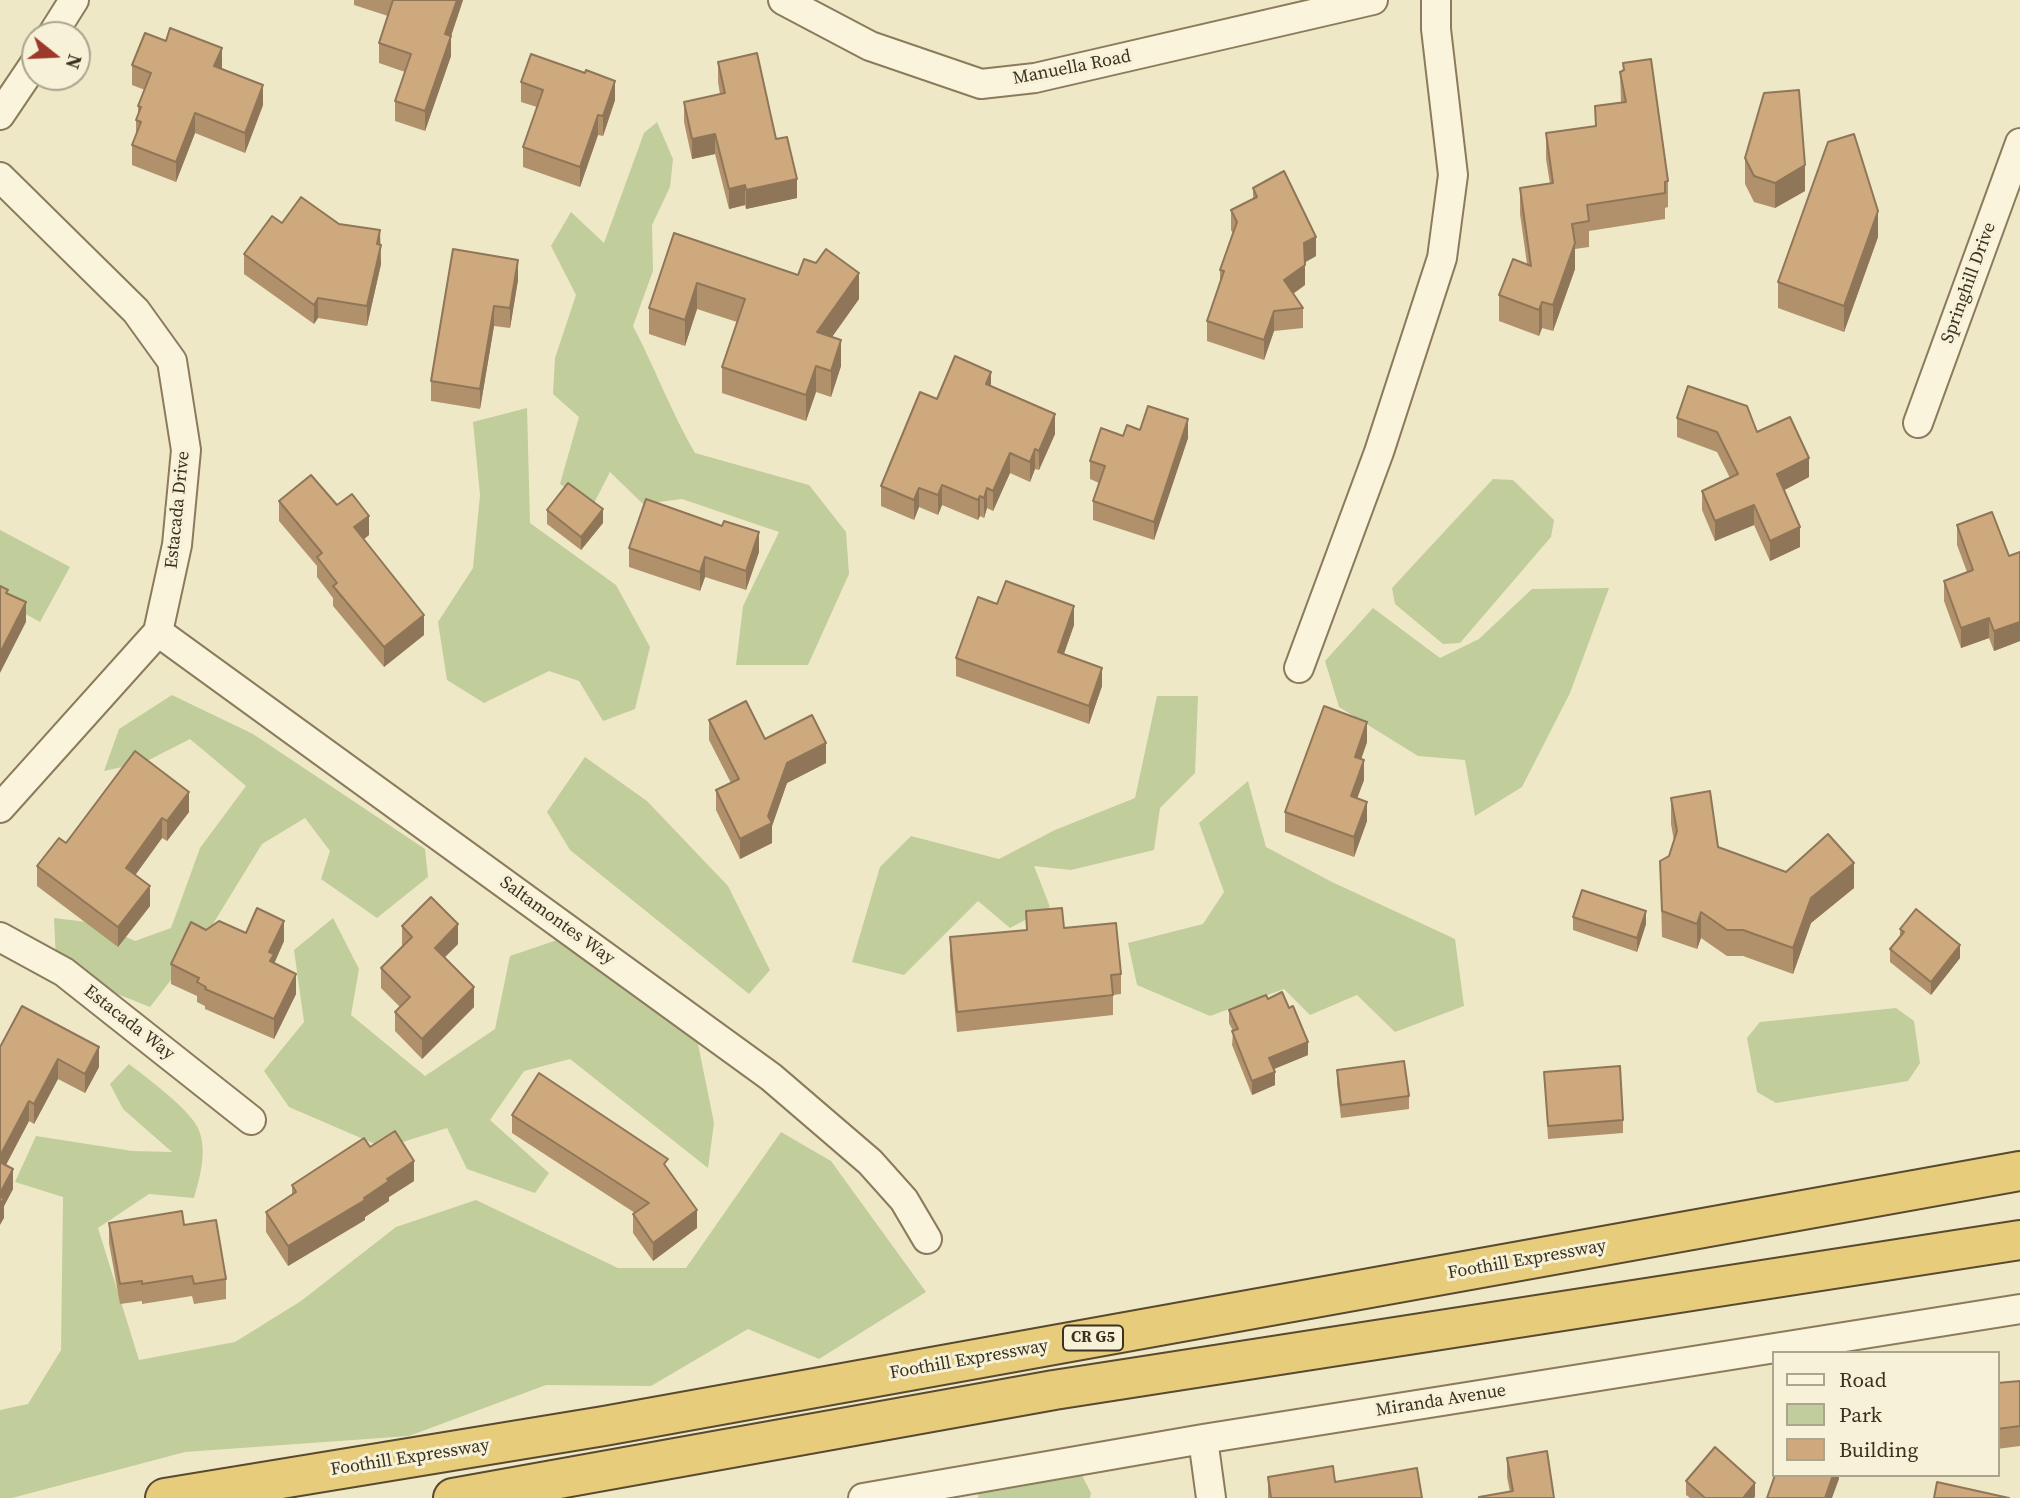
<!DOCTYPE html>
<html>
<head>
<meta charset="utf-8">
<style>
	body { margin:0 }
	#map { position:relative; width:2020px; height:1498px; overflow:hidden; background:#efe8c7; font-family:"Source Serif 4",serif }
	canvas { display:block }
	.legend { position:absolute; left:1772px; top:1351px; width:228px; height:126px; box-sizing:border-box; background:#f6f1d7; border:2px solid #aba48e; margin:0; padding:9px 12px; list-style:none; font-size:21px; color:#3b3120 }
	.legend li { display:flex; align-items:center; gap:14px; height:35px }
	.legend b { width:35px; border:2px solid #aba48e }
	.north { position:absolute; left:21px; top:21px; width:70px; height:70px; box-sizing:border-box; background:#f6f1d7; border:2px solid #aba48e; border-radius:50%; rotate:108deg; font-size:19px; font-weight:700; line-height:28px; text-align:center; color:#3b3120 }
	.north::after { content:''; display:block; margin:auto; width:24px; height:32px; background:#9b3a2c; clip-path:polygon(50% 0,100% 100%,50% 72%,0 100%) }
</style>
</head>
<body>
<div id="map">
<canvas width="2020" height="1498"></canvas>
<ul class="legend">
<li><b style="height:9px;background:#f9f4db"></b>Road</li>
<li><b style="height:19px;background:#c1cd9b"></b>Park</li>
<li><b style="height:19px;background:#cda97d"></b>Building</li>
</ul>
<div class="north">N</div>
</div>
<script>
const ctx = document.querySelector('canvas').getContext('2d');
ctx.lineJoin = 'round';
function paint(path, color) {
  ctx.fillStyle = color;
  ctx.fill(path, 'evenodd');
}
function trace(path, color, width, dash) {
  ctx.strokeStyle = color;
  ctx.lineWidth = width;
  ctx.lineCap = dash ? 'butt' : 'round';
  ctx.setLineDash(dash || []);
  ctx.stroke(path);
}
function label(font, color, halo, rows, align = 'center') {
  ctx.font = font + ' "Source Serif 4",serif';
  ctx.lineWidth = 6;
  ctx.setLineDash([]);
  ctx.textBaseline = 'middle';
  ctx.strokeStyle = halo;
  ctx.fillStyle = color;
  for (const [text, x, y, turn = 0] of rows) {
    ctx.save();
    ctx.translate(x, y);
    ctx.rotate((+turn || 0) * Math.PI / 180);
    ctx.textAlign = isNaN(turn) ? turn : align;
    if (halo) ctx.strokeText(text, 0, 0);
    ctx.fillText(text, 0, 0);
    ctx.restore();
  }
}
paint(new Path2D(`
	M657 122 673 159 670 187 652 225 653 271 633 326C655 368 671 412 695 453L809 485 846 532 849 574 808 665H736L743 606 779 532 682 499 643 504 610 472 592 507 560 484 579 417 553 394 555 358 576 295 551 246 571 212 604 243 644 133Z
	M527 408 530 523 616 585 650 647 635 709 603 721 579 681 549 671 484 703 447 680 438 622 473 568 480 495 473 422Z
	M1493 479 1513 480 1554 520 1551 537 1460 643 1443 644 1395 604 1392 588Z
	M0 530 70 567 40 622 0 600Z
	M1609 588 1570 693 1522 787 1475 816 1465 760 1418 756 1339 707 1325 661 1373 608 1440 658 1479 639 1532 589Z
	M172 695 253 734 425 849 428 877 377 918 321 879 330 851 305 818 262 844 208 932 150 1007 92 984 56 961 54 918 95 923 135 941 171 928 200 848 246 786 190 739 145 762 104 771 119 729Z
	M1157 696H1198L1195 773 1160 808 1154 850 1071 870 1034 866 1050 907 1010 928 978 901 904 975 852 962 880 867 911 836 999 859 1055 830 1135 798Z
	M585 757 647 801 728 886 770 970 749 994 570 850 547 812Z
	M1248 781 1266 847 1332 882 1455 939 1464 1006 1395 1032 1357 995 1310 1015 1284 989 1210 1016 1137 985 1128 943 1203 924 1224 892 1199 823Z
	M333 918 359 969 351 1015 425 1076 495 1029 510 956 560 939 697 1039 714 1123 708 1168 570 1059 524 1071 490 1120 549 1173 535 1193 467 1169 447 1128 384 1148 289 1107 264 1071 304 1022 294 950Z
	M1896 1008 1914 1021 1920 1063 1908 1081 1776 1103 1757 1092 1747 1038 1760 1022Z
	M129 1064C146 1077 189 1109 198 1128 208 1150 200 1177 194 1198L149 1194 98 1228 139 1360 235 1342 301 1301 396 1227 476 1200 618 1268H686L781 1132 831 1161 926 1292 819 1359 748 1329 651 1386 546 1385 409 1436 185 1452 12 1498H0V1410L28 1404 61 1350 63 1197 15 1182 36 1136 132 1151 172 1152 123 1109 110 1084Z
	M1075 1462 1091 1493 1090 1498H978L981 1474Z`), '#c1cd9b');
const minor = new Path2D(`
	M783 0 870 46 981 84 1035 78 1373 0
	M52 35 74 0
	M0 115 35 63
	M0 177 136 311 172 361 186 450 177 545 158 632 0 808
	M1918 423 2020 143
	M158 632 771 1077 870 1162 904 1200 927 1239
	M1299 668 1379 452 1442 258 1453 175 1436 29V0
	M0 937 64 972 251 1120
	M1203 1439 1211 1498
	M863 1498 1203 1439 2020 1309`);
const trunk = new Path2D(`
	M165 1498 604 1426 2020 1171
	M453 1498 1054 1390 2020 1240`);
trace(minor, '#8b7b5c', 32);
trace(trunk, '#594930', 42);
trace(minor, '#f9f4db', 28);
trace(trunk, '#e7cc7c', 38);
paint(new Path2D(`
	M354 0H463L451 36V56L425 131 395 121V101L405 72 379 63V43L388 16 354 5Z
	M718 62 776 139 797 198 746 209 745 205 729 209 715 154 692 159 684 122V102L720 94 718 82Z
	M1623 63 1668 181V207L1665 208V219L1589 231V247L1575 249V269L1553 331 1542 328 1539 336 1499 321V295L1527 264 1520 214V188L1550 184 1546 159V133L1595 126V106L1621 102 1620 72 1623 71Z
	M132 65 222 69 263 105 245 153 195 133 176 182 132 165V145L136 135V120L138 114V106L145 90 132 85Z
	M521 82 615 100 603 136 598 135 580 187 523 167V147L537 107 521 102Z
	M1745 158 1805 191 1775 208 1754 202 1745 184Z
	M1253 188 1316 256 1305 262V285L1293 294 1303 308V328L1274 331 1264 360 1207 341V321L1220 284V270L1233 234 1231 230V210L1253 199Z
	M282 223 339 224 380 244 381 264 367 326 318 318 314 324 244 274V254Z
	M674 233 859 299 832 337 841 366 831 397 816 392 806 421 722 393V367L737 322 697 309 685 346 649 334V308Z
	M1878 237 1844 332 1778 308V282Z
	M453 249 518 280 510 328 494 326 480 409 431 401V381Z
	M991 386 1055 434 1039 470 1035 469 1030 482 1010 473 993 511 987 508 984 518 980 516 978 520 942 505 938 515 919 507 914 520 881 506V486L937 399Z
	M1677 418 1757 432 1809 477 1784 490 1800 547 1770 561 1754 525 1715 541 1702 510V491L1730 478 1717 452 1677 437Z
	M1140 430 1188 438 1154 540 1093 520V501L1099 483 1090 479V461L1123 436Z
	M279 501 337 505 369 535 364 539 424 635 384 667 333 606V598L317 577V566L279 521Z
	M547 510 603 523 581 550 547 524Z
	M1957 525 2009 556 2020 552V641L1994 651 1989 638 1961 648 1944 601V581L1967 572 1957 545Z
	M722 526 759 552 746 590 705 577 700 591 629 567V548Z
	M997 604 1074 625 1064 654 1102 686 1089 724 956 676V658Z
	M709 720 765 739 826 763 787 783 772 826V843L740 859 716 810V790L731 783 709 740Z
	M1367 742 1361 759 1364 780 1357 798 1367 821 1354 857 1285 832V812Z
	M1671 798 1718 847 1786 872 1854 888 1811 923 1793 974 1743 956H1727L1701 938 1697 949 1662 937 1660 861 1669 856 1674 841 1671 824Z
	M189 812 167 841 162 838 135 875 150 906 118 947 37 886V866L66 843Z
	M1026 911 1121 974V994L1113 995V1015L957 1032 950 957V937L1026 930Z
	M1573 917 1646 924 1637 952 1573 930Z
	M402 926 458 944 445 957 474 1007 422 1059 395 1031V1012L400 1007 381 988V968L402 946Z
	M1900 929 1960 958 1931 995 1890 962V949L1900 937Z
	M206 930 246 933 284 941 274 963 296 994 274 1039 205 1009V1006L197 1002V996L171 984V964Z
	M1268 999 1308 1055 1274 1069 1275 1085 1252 1095 1232 1045 1233 1031 1229 1023V1010Z
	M0 1047 99 1067 85 1093 58 1079 34 1124 29 1121 6 1165 13 1189 4 1206V1218Z
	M1337 1070 1409 1096V1109L1341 1118 1337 1084Z
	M1544 1072 1623 1120V1133L1548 1139Z
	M512 1115 668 1170 697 1228 653 1261 633 1233V1214L635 1213 512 1133Z
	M370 1147 414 1181 389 1197V1201L365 1217V1220L288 1266 266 1232V1212L292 1194V1185Z
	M109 1223 184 1225 226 1279V1299L194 1304 192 1296 142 1304V1301L120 1304 109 1243Z
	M2020 1381V1446L1997 1449V1383Z
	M1507 1458 1554 1498 1510 1492 1507 1477Z
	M1268 1477 1335 1482 1422 1498H1268Z
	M1686 1481 1755 1496 1754 1498H1690L1686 1495Z`), '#b0916c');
paint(new Path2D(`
	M457 0H463L451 36V56L425 131V111L445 34Z
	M222 48V68L214 86V66Z
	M615 81V100L603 136V116Z
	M263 85V105L245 153V133Z
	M195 113V133L176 182V162Z
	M598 115V135L580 187V167Z
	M715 134V154L692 159V139Z
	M1805 165V191L1775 208V183Z
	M797 179V198L746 209V190Z
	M745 185V205L729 209V189Z
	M1878 211V237L1844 332V306Z
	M380 230 381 264 367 326V306Z
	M1316 237V256L1304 263V243Z
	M1575 243V269L1553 331V305Z
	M518 260V280L510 328V308Z
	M1305 265V285L1284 300V280Z
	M859 273V299L817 358V332Z
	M697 283V309L685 346V320Z
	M318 298V318L314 324V305Z
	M1542 302V328L1539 336V310Z
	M494 306V326L480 409V389Z
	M1274 311V331L1264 360V340Z
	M841 340V366L831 397V371Z
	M816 366V392L806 421V395Z
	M991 372V391L986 384Z
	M1055 414V434L1039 470V451Z
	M1188 419V438L1154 540V522Z
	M1035 449V469L1030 482V462Z
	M1010 453V473L993 511V491Z
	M1809 458V477L1777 494V474Z
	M942 485V505L938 515V495Z
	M919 488V507L914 520V500Z
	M987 488V508L984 518V498Z
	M980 496V516L978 520V500Z
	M1754 505V525L1715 541V521Z
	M603 509V523L581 550V537Z
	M369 516V535L354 547V527Z
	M1800 527V547L1770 561V541Z
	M759 532V552L746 590V571Z
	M705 557V577L700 591V572Z
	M26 602V622L0 673V653Z
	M1074 606V625L1058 670V652Z
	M424 615V635L384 667V647Z
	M1989 618V638L1961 648V628Z
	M2020 622V641L1994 651V631Z
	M1102 668V686L1089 724V706Z
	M1367 722V742L1355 777V757Z
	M826 743V763L787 783 772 826V843L740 859V839L768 816 787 763Z
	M1364 760V780L1351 815V796Z
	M189 792V812L167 841V821Z
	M1367 802V821L1354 857V837Z
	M162 818V838L126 888V868Z
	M1854 863V888L1811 923 1793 974V948L1811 898Z
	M150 886V906L118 947V927Z
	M1646 911V924L1637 952V938Z
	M1701 912V938L1697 949V924Z
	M284 921V941L274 964 270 981 269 952Z
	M458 924V944L435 967V948Z
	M1960 945V958L1931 995V982Z
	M296 974V994L274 1039V1019Z
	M474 987V1007L422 1059V1039Z
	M1308 1042V1055L1269 1071V1058Z
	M99 1047V1067L85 1093V1074Z
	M58 1059V1079L34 1124V1104Z
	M1275 1072V1085L1252 1095V1081Z
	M29 1101V1121L0 1176V1156Z
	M414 1161V1181L389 1197V1201L365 1217V1220L288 1266V1246L364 1198 387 1179Z
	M13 1169V1189L4 1206V1218L0 1225V1193Z
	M697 1210V1228L653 1261V1243Z
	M1833 1475H1839V1479L1832 1498H1825Z
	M1755 1483V1496L1754 1498H1743Z`), '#907658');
const building = new Path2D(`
	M393 0H457L445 34 451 36 425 111 395 101 411 54 379 43Z
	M170 28 222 48 214 66 263 85 245 133 195 113 176 162 132 145 141 122 136 120 141 107 138 106 151 73 132 65 145 33 166 41Z
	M757 53 776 139 787 137 797 179 746 190 745 185 729 189 715 134 692 139 684 102 725 93 718 62Z
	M531 54 585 73 586 70 615 81 603 116 598 115 580 167 523 147 543 90 521 82Z
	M1651 59 1668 181 1665 182V193L1587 205 1589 221 1572 224 1575 243 1553 305 1542 302 1539 310 1499 295 1513 259 1531 266 1520 188 1553 183 1546 133 1596 126 1595 106 1626 102 1620 72 1624 70 1623 63Z
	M1799 90 1805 165 1775 183 1754 176 1745 158 1764 93Z
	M1854 134 1878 211 1844 306 1778 282 1828 142Z
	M1284 171 1316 237 1304 243 1305 265 1284 280 1303 308 1274 311 1264 340 1207 321 1224 271 1220 270 1237 222 1231 210 1257 197 1253 188Z
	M301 197 339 224 380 230 377 244 381 245 367 306 318 298 314 305 244 254 272 216 282 223Z
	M674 233 798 275 804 259 816 263 826 249 859 273 817 332 841 340 831 371 816 366 806 395 722 367 745 299 697 283 685 320 649 308Z
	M453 249 518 260 510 308 494 306 480 389 431 381Z
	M955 356 991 372 986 384 1055 414 1039 451 1035 449 1030 462 1010 453 993 491 987 488 984 498 980 496 978 500 942 485 938 495 919 488 914 500 881 486 920 392 937 399Z
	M1688 386 1747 406 1757 432 1790 417 1809 458 1777 474 1800 527 1770 541 1754 505 1715 521 1702 491 1738 474 1717 432 1677 418Z
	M1148 406 1188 419 1154 522 1093 501 1105 466 1090 461 1101 428 1123 436 1127 425 1140 430Z
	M311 475 337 505 352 494 369 516 354 527 424 615 384 647 333 586 337 583 317 557 322 553 279 501Z
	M568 483 603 509 581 537 547 510Z
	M646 499 722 526 724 521 759 532 746 571 705 557 700 572 629 548Z
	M1992 512 2009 556 2020 552V622L1994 631 1989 618 1961 628 1944 581 1973 570 1957 525Z
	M1006 581 1074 606 1058 652 1102 668 1089 706 956 658 978 597 997 604Z
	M0 586 8 590 6 593 26 602 0 653Z
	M746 701 765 739 812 715 826 743 787 763 768 816 772 823 740 839 716 790 739 779 709 720Z
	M1324 706 1367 722 1355 757 1364 760 1351 796 1367 802 1354 837 1285 812Z
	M135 751 189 792 167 821 162 818 126 868 150 886 118 927 37 866 59 838 66 843Z
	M1710 791 1718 847 1786 872 1828 834 1854 863 1811 898 1793 948 1743 930H1727L1701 912 1697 924 1662 911 1660 861 1669 856 1677 831 1671 798Z
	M1582 890 1646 911 1637 938 1573 917Z
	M431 897 458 924 435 948 474 987 422 1039 395 1012 410 997 381 968 412 937 402 926Z
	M257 908 284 921 269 952 274 954 270 961 296 974 274 1019 205 989 206 987 197 982 199 978 171 964 191 922 206 930 219 921 246 933Z
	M1062 908 1064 928 1116 923 1121 974 1111 975 1113 995 957 1012 950 937 1027 930 1026 911Z
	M1916 909 1960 945 1931 982 1890 949 1904 932 1900 929Z
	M1282 992 1289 1008 1293 1006 1308 1042 1269 1058 1275 1072 1252 1081 1232 1031 1238 1029 1229 1010 1266 995 1268 999Z
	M22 1006 99 1047 85 1074 58 1059 34 1104 29 1101 0 1156V1047Z
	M1404 1061 1409 1096 1341 1105 1337 1070Z
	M1620 1066 1623 1120 1548 1126 1544 1072Z
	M539 1073 668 1159 664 1164 697 1210 653 1243 633 1214 649 1203 512 1115Z
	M395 1131 414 1161 387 1179 389 1181 364 1198 365 1200 288 1246 266 1212 296 1192 292 1185 364 1138 370 1147Z
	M0 1162 13 1169 0 1193Z
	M0 1197 4 1198 0 1205Z
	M182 1211 184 1225 216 1220 226 1279 194 1284 192 1276 142 1284V1281L120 1284 109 1223Z
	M2020 1381V1426L1997 1429V1383Z
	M1715 1447 1755 1483 1743 1498H1705L1686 1481Z
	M1547 1451 1554 1498H1479V1497L1513 1491 1507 1458Z
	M1333 1466 1335 1482 1417 1468 1422 1498H1271L1268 1477Z
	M1775 1475H1833L1825 1498H1767Z
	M1937 1482 2009 1498H1934Z`);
paint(building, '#cda97d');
trace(building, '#907658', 2);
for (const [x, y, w] of [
	[1093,1338,60]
]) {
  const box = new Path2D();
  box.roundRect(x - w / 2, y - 12.5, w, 25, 5);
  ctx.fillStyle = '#f6f1d7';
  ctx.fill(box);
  trace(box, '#3b3120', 2);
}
label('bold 16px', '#3b3120', null, [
	["CR G5",1093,1338]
]);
label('18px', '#3b3120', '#f6f1d7', [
	["Manuella Road",1072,68,-11],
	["Springhill Drive",1969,283,-70],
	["Estacada Drive",178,510,-84],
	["Saltamontes Way",557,921,36],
	["Estacada Way",129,1023,38],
	["Foothill Expressway",1527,1260,-10],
	["Foothill Expressway",969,1360,-10],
	["Miranda Avenue",1441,1401,-9],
	["Foothill Expressway",410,1458,-9]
]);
</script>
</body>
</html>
